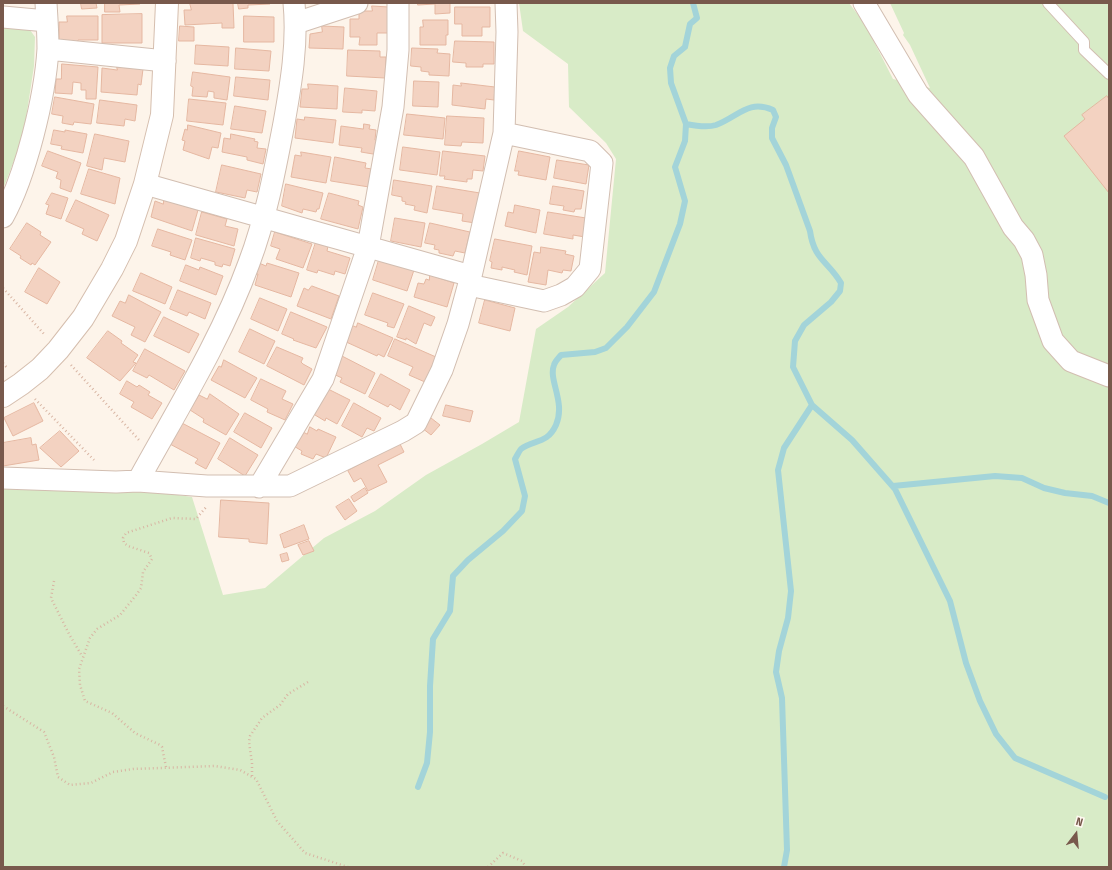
<!DOCTYPE html>
<html>
<head>
<meta charset="utf-8">
<style>
	body { margin:0 }
	#map { position:relative; width:1112px; height:870px; overflow:hidden; background:#fdf4ea; font-family:"Fira Sans Condensed",sans-serif }
	canvas { display:block }
	.frame { position:absolute; inset:0; border:4px solid #78594c; pointer-events:none }
	.north { position:absolute; left:1056px; top:814px; width:40px; height:40px; -webkit-text-stroke:3px #fff9f1; paint-order:stroke; rotate:16deg; font-size:11px; font-weight:700; line-height:16px; text-align:center; color:#78594c }
	.north::after { content:''; display:block; margin:auto; width:14px; height:18px; background:#78594c; clip-path:polygon(50% 0,100% 100%,50% 72%,0 100%) }
</style>
</head>
<body>
<div id="map">
<canvas width="1112" height="870"></canvas>
<div class="frame"></div>
<div class="north">N</div>
</div>
<script>
const ctx = document.querySelector('canvas').getContext('2d');
ctx.lineJoin = 'round';
function paint(path, color) {
  ctx.fillStyle = color;
  ctx.fill(path, 'evenodd');
}
function trace(path, color, width, dash) {
  ctx.strokeStyle = color;
  ctx.lineWidth = width;
  ctx.lineCap = dash ? 'butt' : 'round';
  ctx.setLineDash(dash || []);
  ctx.stroke(path);
}
paint(new Path2D(`
	M519 3H849L865 24 893 79 930 88 910 45 903 35 904 33 890 3H1109V867H3V485L124 487 192 497 223 595 265 588 324 538 375 511 426 475 482 444 519 422 536 329 568 307 605 273 616 159 606 143 569 107 568 64 523 31Z
	M3 24 28 27 35 37 34 66 23 138 3 189Z`), '#d8ebc7');
trace(new Path2D(`
	M686 124C696 126 707 128 716 125 738 117 748 99 773 110L776 117 772 128V138L786 165 810 231C814 260 828 261 841 283L840 291 831 302 804 325 795 341 793 367 812 405 852 440 895 489 950 601 966 663 980 701 996 734 1015 758 1105 797
	M893 486 995 476 1022 478 1044 488 1065 493 1092 496 1109 503
	M418 787 427 763 430 732V686L433 639 450 611 453 576 468 560 503 531 522 511 525 496 515 459C517 456 519 451 521 449 533 439 547 445 556 425 566 402 548 380 554 365 555 361 559 358 561 355L595 352 606 348 627 327 654 292 680 224 685 201 675 167 685 141 686 124 671 83 670 68 674 56 685 47 690 24 697 18 693 3
	M784 867 787 850 782 698 776 672 779 651 788 618 791 591 778 470 784 448 812 405`), '#a3d4d9', 6);
const building = new Path2D(`
	M81 3H96L97 8 82 9Z
	M105 3H140V4L119 5 120 12H105Z
	M190 3H233L234 28H222V23L185 25 184 10H191Z
	M238 3H270V4L248 5V8L239 9Z
	M418 3H450V13L435 14V4L418 5Z
	M372 6 389 7 388 33H377V45H359L360 37H350V19H359V11H372Z
	M455 7H490V27H482V36H462V24H455Z
	M142 14V43H102V15Z
	M67 16H98V40H78L77 45H59V22H67Z
	M244 16 274 17V42H244Z
	M423 20H448V35H446V45H420V27H423Z
	M180 26 194 27V41H179Z
	M322 26 344 27 343 49 309 48 310 34 322 32Z
	M455 41 494 42V64H483V67H466V63L453 62Z
	M196 45 229 47 228 66 195 64Z
	M236 48 271 51 269 71 235 69Z
	M412 48 438 49 437 53 450 54 449 76 429 75V72L421 71V67L411 66Z
	M348 50 380 51V57H386L385 78 347 76Z
	M62 64 98 67 96 99H86V90H81V83L73 82 72 94 55 93 56 79H61Z
	M117 67 143 69 141 85 138 84 137 95 101 92 102 68 117 70Z
	M193 72 230 77 227 100 214 98V92L208 91 207 97 192 96 193 87 191 86Z
	M236 77 270 80 268 100 234 96Z
	M414 81 439 82 438 107 413 106Z
	M461 83 495 87 494 100 486 99 485 109 452 105 453 85 461 86Z
	M308 84 338 86 337 109 300 107 302 89H308Z
	M345 88 377 91 375 111 362 110V113L343 112Z
	M1107 96 1109 99V193L1064 136 1085 119 1082 115Z
	M55 97 94 104 91 124 74 122 73 125 62 123 63 116 52 114Z
	M189 99 226 103 223 125 187 121Z
	M100 100 137 105 135 121 125 119 124 126 97 123Z
	M235 106 266 111 262 133 231 129Z
	M407 114 445 118 443 139 404 135Z
	M447 116 484 118 483 143 462 142 461 146 445 145Z
	M305 117 336 120 333 143 295 138 297 119 304 120Z
	M364 124 370 125 369 129 376 130 375 140 381 141 379 155 361 152 362 148 339 145 341 126 363 129Z
	M188 125 221 133 218 148 212 147 209 159 183 150 185 141 182 140 185 129 187 130Z
	M54 130 65 132V130L87 134 83 153 61 149 62 146 51 144Z
	M95 134 129 141 125 162 104 158 102 170 87 166Z
	M231 134 255 139 254 141 258 142 257 148 266 149 263 164 247 160V157L222 152 224 138 230 139Z
	M403 147 440 152 437 175 400 170Z
	M48 151 81 163 71 192 60 188 61 180 56 178 58 172 42 166Z
	M443 151 485 156 483 171 473 170 472 179H467V182L444 179 445 176H440Z
	M519 151 550 157 546 180 518 175 519 171H515Z
	M301 152 331 157 326 183 291 177 295 155 301 156Z
	M335 157 366 163 365 168 372 169 369 187 331 181Z
	M557 160 589 165 586 184 554 178Z
	M222 165 261 174 257 192 247 190 245 198 216 192Z
	M89 169 120 178 115 204 81 194Z
	M394 180 432 186 427 213 414 210 415 206 405 204 406 202 402 201V197L392 195Z
	M286 184 323 193 319 209H317L316 212 303 209 302 213 282 206Z
	M437 186 480 193 475 223 462 221 463 214 433 209Z
	M553 186 584 191 581 209H575L574 212 563 210 564 206 550 204Z
	M52 193 68 198 61 219 46 214 49 205 46 204Z
	M329 193 359 201 358 205 363 207 358 229 321 219Z
	M76 200 109 215 97 241 82 234 84 229 66 221Z
	M164 200 198 210 192 231 151 217 155 201 163 204Z
	M515 205 540 210 536 233 505 226 508 212 513 213Z
	M202 212 227 219 225 226 238 229 234 246 196 235Z
	M548 212 586 218 585 237 573 235V239L544 234Z
	M395 218 425 223 421 247 391 241Z
	M27 223 41 232 40 235 51 242 35 265 32 263 31 265 20 258 21 256 10 249Z
	M430 223 470 232 465 253 455 251 453 256 439 253V250L434 249 435 245 425 243Z
	M158 229 192 240 185 260 170 255 171 252 152 246Z
	M275 232 312 244 303 268 276 259 280 249 271 246Z
	M196 238 235 249 230 266 223 264 222 267 215 265V262L201 258 200 261 191 258Z
	M495 239 532 246 527 275 514 272 515 270 502 267V270L491 268 492 262 490 261Z
	M316 242 328 246 327 251 350 258 345 274 335 271 334 275 318 270 317 273 307 270Z
	M541 247 566 251 565 254 574 256 571 271 563 270 562 273 548 270 546 285 528 282 534 252 540 253Z
	M379 260 414 270 407 291 373 280Z
	M259 263 266 266 267 263 299 273 291 297 255 285 258 274H255Z
	M186 265 199 270 200 267 223 276 216 295 180 281Z
	M39 268 60 282 47 304 25 292Z
	M141 273 172 287 165 304 133 291Z
	M430 275 454 283 447 307 414 297 418 283 424 284 426 279 429 280Z
	M312 286 339 296 331 319 297 306 304 288 308 290Z
	M178 290 211 303 205 319 189 312 187 316 170 309Z
	M373 293 404 304 394 328 387 326 388 323 365 315Z
	M129 295 161 312 145 342 131 335 135 327 112 316 120 301 125 303Z
	M260 298 287 309 278 331 251 319Z
	M485 300 515 308 510 331 479 323Z
	M409 306 435 317 431 326 424 323 416 344 406 338V340L397 337Z
	M291 312 327 327 316 348 293 340 294 339 282 334Z
	M164 317 199 334 189 353 154 336Z
	M358 323 393 338 384 357 378 354 377 356 344 341 351 325 356 327Z
	M250 329 275 341 264 364 239 352Z
	M108 331 122 341 121 343 138 355 133 362 136 363 120 381 87 358Z
	M395 339 436 357 425 382 409 375 413 367 388 356Z
	M277 347 303 358 301 362 303 364 312 369 304 385 267 366Z
	M145 349 185 371 174 390 149 375 147 378 133 371Z
	M340 355 375 373 365 394 340 382 342 378 331 373Z
	M224 360 257 378 245 398 211 380 219 366 221 367Z
	M381 374 410 390 400 410 390 404 388 407 369 397Z
	M261 379 286 391 282 399 293 404 285 420 267 412 268 409 251 400Z
	M127 381 137 387 139 385 150 392 148 395 162 403 152 419 131 407 134 402 120 394Z
	M328 389 350 400 337 424 326 418 325 421 315 415Z
	M210 394 239 414 226 435 203 422 204 419 190 410 199 395 207 399Z
	M34 403 43 421 13 436 4 418Z
	M354 403 381 418 374 431 367 428 362 437 342 426Z
	M446 405 473 411 470 422 443 416Z
	M245 413 272 428 261 448 234 432Z
	M431 418 440 425 431 435 422 428Z
	M180 422 220 443 206 469 195 463 198 459 168 443Z
	M310 427 317 431 318 429 336 437 326 458 316 454 313 459 301 454 302 451 292 445 299 430 307 434Z
	M60 431 79 451 61 467 40 448Z
	M31 438 32 445 36 444 39 460 3 466V443Z
	M230 438 258 455 245 476 218 459Z
	M400 444 404 452 378 465 387 482 368 491 361 478 354 482 348 471Z
	M365 488 368 493 354 502 351 497Z
	M349 499 357 511 345 520 336 507Z
	M221 500 269 503 267 544 249 542V539L219 537Z
	M304 525 309 539 284 548 280 535Z
	M309 541 314 551 303 555 298 545Z
	M287 553 289 560 282 562 280 555Z`);
paint(building, '#f3d2c1');
trace(building, '#e5b7a1', 1);
const lane = new Path2D(`
	M1048 3 1084 42V50L1109 74`);
const street = new Path2D(`
	M864 3 918 94 974 157 1013 227 1024 240 1032 255 1036 275 1038 300 1053 341 1071 361 1109 376
	M3 17 47 21
	M296 23 357 3
	M48 49 165 61
	M145 184 471 276
	M3 217C26 175 45 97 48 49 48 34 47 18 46 3
	M469 285 544 301 561 295 575 287 590 269 602 163 590 151 504 133
	M3 478 116 482 138 481 207 486H290L403 431 416 423 442 370 458 324 471 276 504 133 507 32 506 3
	M138 481C177 410 221 340 249 263 266 218 275 170 284 123 291 84 298 43 294 3
	M259 487 323 379 368 247 393 107 398 50V3`);
const secondary = new Path2D(`
	M3 396 21 384 40 369 58 350 83 318 112 269 126 241 145 184 162 115 167 3`);
trace(lane, '#d2beb1', 12);
trace(street, '#d2beb1', 23);
trace(secondary, '#d5beae', 24);
trace(new Path2D(`
	M3 288 44 334
	M3 363 8 369
	M71 365 139 440
	M35 399 94 460
	M54 581 51 598 69 634 82 656
	M3 706 44 732 54 757 58 777 70 785 91 783 113 772 133 769 215 766 240 770 256 779 277 821 305 853 348 867
	M166 767 162 747 160 745 135 733 112 713 85 701 80 685 79 669 90 638 97 629 120 615 137 594 141 588 143 572 152 559 149 553 128 546 124 543 123 538 126 533 172 518 196 519 207 506
	M252 776V763L249 742 250 736 262 718 280 705 288 694 308 682
	M488 867 503 853 522 861 526 867`), '#d8b5a3', 2.5, [1, 3]);
trace(lane, '#fff', 10);
trace(street, '#fff', 21);
trace(secondary, '#fff', 22);
</script>
</body>
</html>
